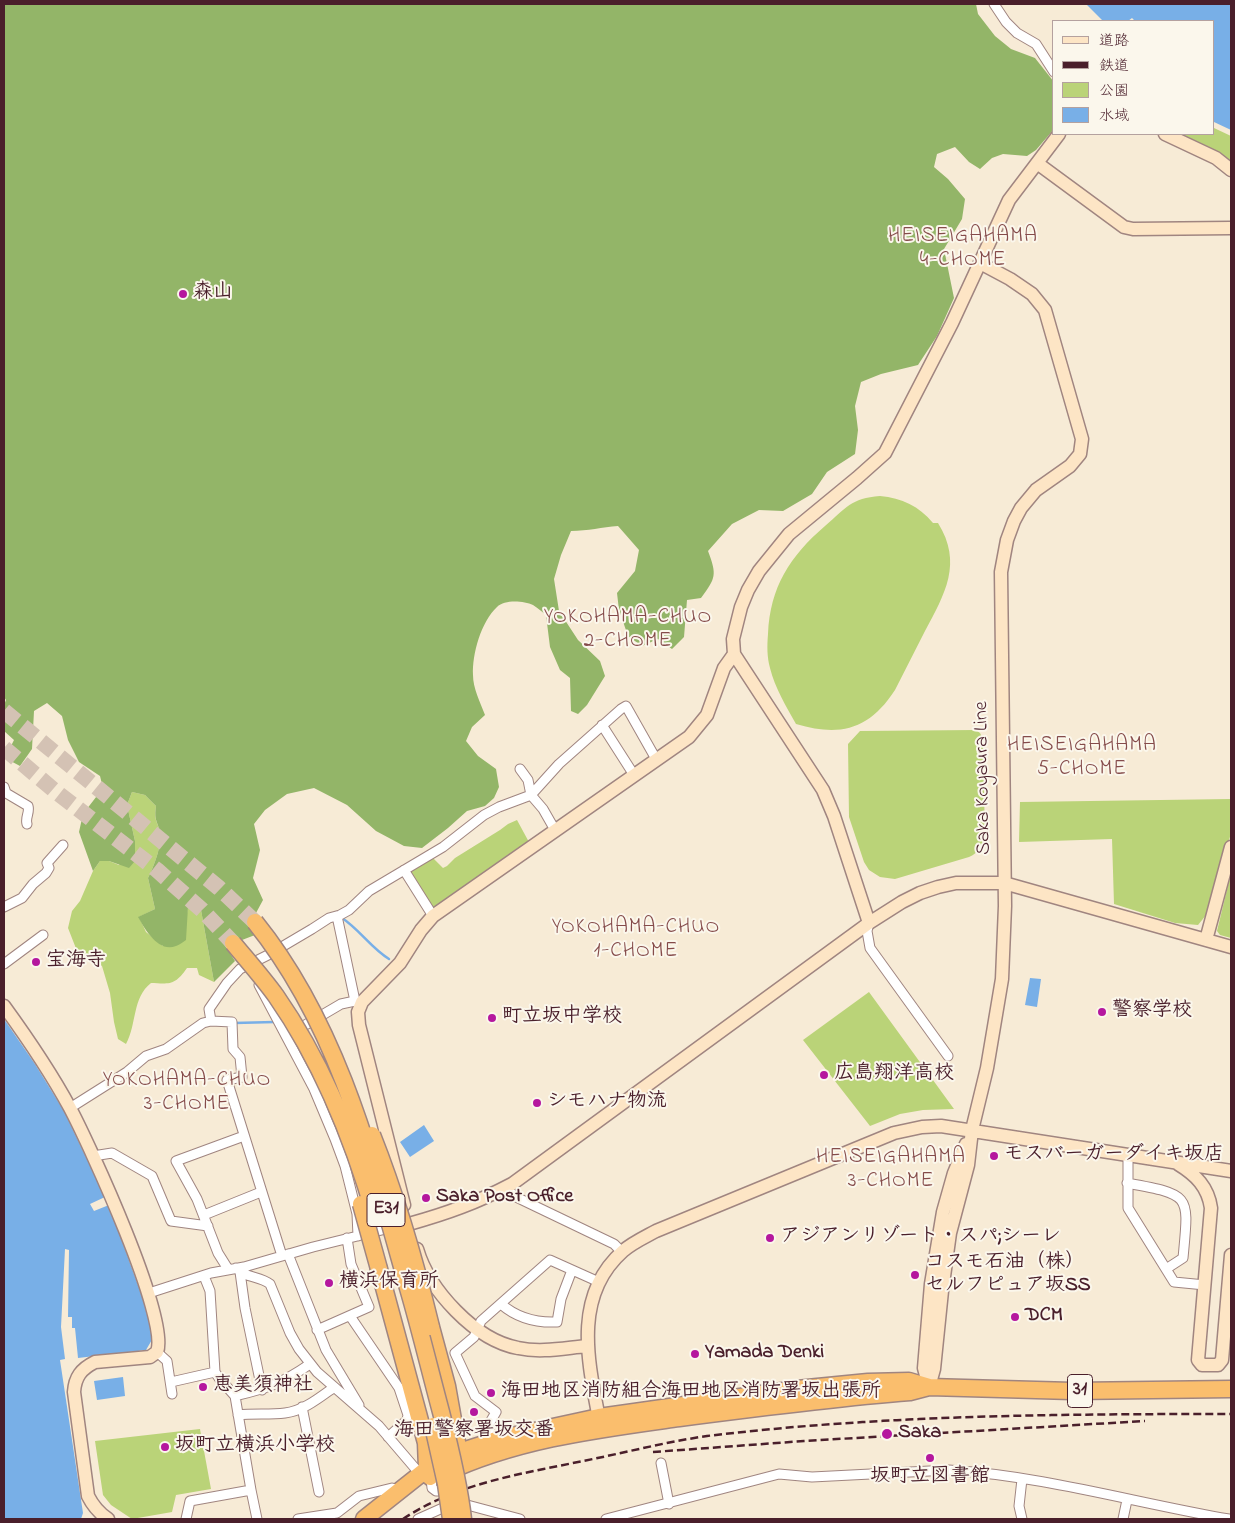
<!DOCTYPE html>
<html>
<head>
<meta charset="utf-8">
<style>
	body { margin:0 }
	#map { position:relative; width:1235px; height:1523px; overflow:hidden; background:#f7ebd6; font-family:"Indie Flower","Klee One",sans-serif }
	canvas { display:block }
	.frame { position:absolute; inset:0; border:5px solid #4a1f2b; pointer-events:none }
	.legend { position:absolute; left:1052px; top:20px; width:162px; height:115px; box-sizing:border-box; background:#fbf7ec; border:1px solid #b4a19f; margin:0; padding:6px 9px; list-style:none; font-size:15px; color:#4a1f2b }
	.legend li { display:flex; align-items:center; gap:10px; height:25px }
	.legend b { width:25px; border:1px solid #b4a19f }
</style>
</head>
<body>
<div id="map">
<canvas width="1235" height="1523"></canvas>
<div class="frame"></div>
<ul class="legend">
<li><b style="height:6px;background:#fde5c5"></b>道路</li>
<li><b style="height:6px;background:#4a1f2b"></b>鉄道</li>
<li><b style="height:14px;background:#bad378"></b>公園</li>
<li><b style="height:14px;background:#78afe7"></b>水域</li>
</ul>
</div>
<script>
const ctx = document.querySelector('canvas').getContext('2d');
ctx.lineJoin = 'round';
function paint(path, color) {
  ctx.fillStyle = color;
  ctx.fill(path, 'evenodd');
}
function trace(path, color, width, dash) {
  ctx.strokeStyle = color;
  ctx.lineWidth = width;
  ctx.lineCap = dash ? 'butt' : 'round';
  ctx.setLineDash(dash || []);
  ctx.stroke(path);
}
function label(font, color, halo, rows, align = 'center') {
  ctx.font = font + ' "Indie Flower","Klee One",sans-serif';
  ctx.lineWidth = 4;
  ctx.setLineDash([]);
  ctx.textBaseline = 'middle';
  ctx.strokeStyle = halo;
  ctx.fillStyle = color;
  for (const [text, x, y, turn = 0] of rows) {
    ctx.save();
    ctx.translate(x, y);
    ctx.rotate((+turn || 0) * Math.PI / 180);
    ctx.textAlign = isNaN(turn) ? turn : align;
    if (halo) ctx.strokeText(text, 0, 0);
    ctx.fillText(text, 0, 0);
    ctx.restore();
  }
}
paint(new Path2D(`
	M1214 128 1231 136V162L1209 147 1178 134H1214Z
	M880 496C902 498 919 506 933 523H938C963 563 945 594 925 631 915 651 905 670 895 690 869 730 840 737 796 724 786 706 775 688 770 668 767 657 767 646 768 634 770 587 790 556 825 526 846 508 851 498 880 496Z
	M976 730 980 733 983 739 985 838C983 847 978 853 969 857L895 879 880 877 869 870 864 862 849 817 848 744 860 731Z
	M132 792 145 795 156 806C154 821 157 820 160 832 162 846 154 866 148 878L155 909 139 917 146 932 163 946 186 920 188 907 193 903 201 910 214 982 199 975 197 968H187C175 985 171 984 151 983 132 998 137 1024 126 1044L118 1039 114 1022 110 993 102 966 77 951 68 928 72 911 80 901 93 871 100 861H109L119 865 135 841 127 805Z
	M1231 799V833L1211 909 1198 925 1175 923 1114 904 1112 839 1019 842 1020 802Z
	M517 820 530 844 434 913 409 871 432 857 443 868 447 866 455 858 500 830 508 824Z
	M1231 873V938L1220 935 1217 931Z
	M869 992 954 1109 923 1110 900 1114 870 1126 803 1040Z
	M200 1429 211 1489 176 1495 172 1512 132 1519 111 1505 103 1495 95 1441Z`), '#bad378');
paint(new Path2D(`
	M4 4H976L978 14 995 36 1011 49 1035 58 1054 82V129L1036 150 1027 156 1003 154 992 158 980 169 969 162 955 147 937 154 934 167 948 179 965 199 962 219 944 249 954 298 937 336 918 365 881 374 861 382 855 406 858 430 855 454 827 472 812 494 783 511 759 510 732 524 708 551C717 575 716 578 701 598L687 600 684 637 672 649 658 639 642 646 628 636 619 610 617 593 635 571 639 550 618 526C602 527 588 531 571 531L561 555 554 579 559 611 578 640 600 661 605 676 587 705 578 714 571 711 570 678 560 670 550 647 546 615C542 612 538 608 533 605 524 601 505 599 497 607 481 622 472 654 473 675 473 688 480 702 485 715L472 727 466 741 478 756 496 769 499 787 494 798 485 806 467 811 448 828 422 848 404 846 376 831 347 805 314 788 287 794 265 810 254 824 260 850 253 878 263 900 256 913 248 920 255 935 242 940 232 935 224 944 235 961 214 982 201 910 194 903 188 907 186 940C183 942 179 945 176 946 158 953 145 929 138 917L155 909 148 878C154 866 162 846 160 832 157 820 154 820 156 806L145 795 132 792 127 805 135 841V861L129 868 109 861H100L93 871 79 832 83 814 103 788 100 776 79 762 68 740 62 716 47 703 34 711 32 749 20 766 5 758 14 740 4 731V705L6 700 4 697Z`), '#93b568');
paint(new Path2D(`
	M1086 4H1231V130L1214 122V21H1135L1132 18 1128 21H1103Z
	M1030 978 1041 979 1037 1007 1025 1005Z
	M4 1019 35 1064 64 1111 105 1197 90 1204 94 1211 109 1205 143 1299 153 1338 146 1350 78 1358 75 1328H72V1317H68L69 1250 65 1249 61 1327 65 1359 60 1360 83 1513 81 1519H4Z
	M424 1125 434 1141 410 1157 400 1142Z
	M123 1377 125 1396 97 1400 94 1381Z`), '#78afe7');
trace(new Path2D(`
	M342 918C359 929 371 948 389 959
	M234 1023 275 1022`), '#78afe7', 2.5);
trace(new Path2D(`
	M4 711 219 888 255 922
	M4 748 55 791 157 870 202 910 233 943`), '#d4c2b4', 16, [16, 8]);
const street = new Path2D(`
	M994 4 1006 22 1017 33 1036 44 1054 72
	M602 725 634 775
	M520 769 528 780 531 795 543 809 555 830
	M4 787 6 793 28 806C30 813 25 817 27 824
	M404 870 433 916
	M4 907 22 898 33 884 46 873 49 868 47 863 63 845
	M337 916 355 1001 361 1005
	M869 923 867 931 870 948 948 1056
	M4 964 43 935
	M259 985 314 1089 335 1139 345 1166 357 1214 358 1236
	M211 1021 209 1009 227 983 240 969 268 955 312 929 329 918 340 915 349 910 369 891 443 847 484 815 499 807 531 795 559 764 621 709 626 706 656 759
	M295 1031 341 1004 355 1001
	M70 1108 127 1072 146 1056 166 1049 203 1023 211 1021 232 1022 233 1049 240 1057 242 1077 227 1080 282 1256
	M1128 1155V1208L1174 1282 1205 1285
	M93 1156 112 1153 152 1176 171 1221 208 1226
	M1127 1183C1192 1195 1189 1194 1183 1258L1166 1269
	M505 1188 516 1197 614 1244 622 1252
	M204 1215 261 1192
	M288 1254 326 1350 359 1405
	M236 1268C245 1278 260 1276 270 1284L290 1333 299 1349 317 1372 379 1426 420 1474
	M228 1269 218 1253 197 1199 176 1161 244 1136
	M240 1272 245 1308 262 1390
	M149 1293 211 1273 244 1267 313 1247 394 1227
	M501 1304C517 1318 535 1323 557 1322L561 1299 572 1270
	M350 1316 399 1388 408 1415 407 1420 388 1437
	M317 1330 369 1307 351 1264 347 1238
	M157 1352 167 1361 172 1394
	M171 1382 215 1372
	M235 1396C268 1388 281 1384 310 1364
	M302 1407 319 1492
	M238 1415C254 1413 269 1415 285 1413 303 1411 319 1398 333 1388
	M493 1440 488 1426 496 1412 475 1396 455 1353 474 1337 481 1321 550 1260 599 1282
	M661 1463 669 1504
	M431 1479 432 1488 436 1491H444L448 1495
	M251 1490 257 1519
	M186 1519 190 1501 251 1490 235 1396 219 1378 215 1372 210 1291 204 1276
	M298 1519 337 1513 359 1496 392 1488 400 1490
	M418 1519 456 1502 520 1519
	M606 1519 779 1474 812 1477 949 1470C1044 1476 1136 1503 1229 1519
	M1022 1519 1019 1506 1022 1479
	M1123 1519 1127 1500`);
const secondary = new Path2D(`
	M1165 134 1216 158 1231 170
	M1037 163 1124 227 1133 229 1231 228
	M869 923 834 816 823 790 734 654 733 639 741 607 748 590 759 571 789 534 857 478 885 453 952 323 1009 200 1059 134
	M1206 940 1231 847
	M4 1006C28 1039 51 1073 70 1108 89 1144 170 1319 157 1352L150 1357 95 1362C81 1369 75 1377 74 1392L88 1496C93 1506 99 1513 108 1519
	M1178 1164C1196 1175 1208 1187 1211 1208L1198 1360 1202 1365H1218L1222 1360 1231 1255
	M404 1205 359 1025 358 1012 362 1002 400 963 421 930 433 916 689 737 707 715 724 668 734 654
	M409 1224C448 1213 476 1203 512 1184L869 923 902 902 920 893 938 887 956 883H1004L1231 947
	M417 1249C429 1290 475 1340 518 1348 541 1353 564 1348 587 1346
	M929 1387 934 1369 942 1291 950 1233 968 1165 972 1130 987 1068 1002 979 1005 906 1001 572 1007 540 1014 521 1021 508 1036 490 1070 466 1080 454 1082 439 1045 310 1032 294 1010 279 980 263
	M929 1387 924 1368 931 1284 943 1212 954 1173 966 1144
	M600 1424C589 1365 571 1297 623 1251 632 1243 645 1237 656 1231L894 1133 922 1127 941 1126 1231 1171`);
const highway = new Path2D(`
	M379 1269 426 1443 427 1469 430 1477
	M431 1327 447 1386 460 1459
	M443 1474C516 1439 600 1429 679 1418 756 1408 833 1398 910 1392L929 1387
	M364 1519 427 1469 459 1452 502 1438 599 1417 797 1389 868 1382 909 1381 929 1387 1072 1391 1231 1389`);
trace(street, '#a08580', 11);
trace(secondary, '#a08580', 15);
trace(highway, '#a08580', 19);
trace(street, '#fff', 9);
trace(secondary, '#fde5c5', 12);
trace(highway, '#fabe6d', 16);
trace(new Path2D(`
	M653 1452 804 1441 1145 1421
	M403 1519C457 1483 521 1474 583 1461 624 1453 665 1442 707 1436 881 1415 1056 1414 1231 1414`), '#4a1f2b', 2.5, [8, 4]);
const highwayBridge = new Path2D(`
	M255 922C339 1026 372 1161 408 1288 420 1329 430 1371 441 1412 450 1447 459 1483 463 1519
	M233 943C247 960 263 978 276 996 322 1062 354 1142 376 1219
	M372 1135C397 1198 415 1261 431 1327
	M361 1204 379 1269
	M433 1426 446 1484 451 1519`);
trace(highwayBridge, '#a08580', 19, []);
trace(highwayBridge, '#fabe6d', 16);
for (const [x, y, r, color] of [
	[183,294,5,"#b5179e"],
	[36,962,5,"#b5179e"],
	[1102,1012,5,"#b5179e"],
	[492,1018,5,"#b5179e"],
	[824,1075,5,"#b5179e"],
	[537,1103,5,"#b5179e"],
	[994,1156,5,"#b5179e"],
	[426,1198,5,"#b5179e"],
	[770,1238,5,"#b5179e"],
	[915,1275,5,"#b5179e"],
	[329,1283,5,"#b5179e"],
	[1015,1317,5,"#b5179e"],
	[695,1354,5,"#b5179e"],
	[203,1387,5,"#b5179e"],
	[491,1393,5,"#b5179e"],
	[474,1412,5,"#b5179e"],
	[887,1434,6,"#b5179e"],
	[165,1447,5,"#b5179e"],
	[930,1458,5,"#b5179e"]
]) {
  const dot = new Path2D();
  dot.arc(x, y, r, 0, 2 * Math.PI);
  ctx.fillStyle = color;
  ctx.fill(dot);
  trace(dot, '#fbf7ec', 2);
}
for (const [x, y, w] of [
	[386,1210,38],
	[1080,1391,25]
]) {
  const box = new Path2D();
  box.roundRect(x - w / 2, y - 16.5, w, 33, 4);
  ctx.fillStyle = '#fbf7ec';
  ctx.fill(box);
  trace(box, '#4a1f2b', 1);
}
label('bold 19px', '#4a1f2b', null, [
	["E31",386,1210],
	["31",1080,1391]
]);
label('bold 20px', '#4a1f2b', '#fbf7ec', [
	["森山",193,294],
	["宝海寺",46,962],
	["警察学校",1112,1012],
	["町立坂中学校",502,1018],
	["広島翔洋高校",834,1075],
	["シモハナ物流",547,1103],
	["モスバーガーダイキ坂店",1004,1156],
	["Saka Post Office",436,1198],
	["アジアンリゾート・スパ;シーレ",780,1238],
	["コスモ石油（株）",925,1264],
	["セルフピュア坂SS",925,1287],
	["横浜保育所",339,1283],
	["DCM",1025,1317],
	["Yamada Denki",705,1354],
	["恵美須神社",213,1387],
	["海田地区消防組合海田地区消防署坂出張所",501,1393],
	["海田警察署坂交番",474,1432,"center"],
	["Saka",898,1434],
	["坂町立横浜小学校",175,1447],
	["坂町立図書館",930,1478,"center"]
], 'left');
label('20px', '#4a1f2b', '#fbf7ec', [
	["Saka Koyaura Line",984,778,-91]
]);
ctx.letterSpacing = '1px';
label('21px', '#854b4a', '#fbf7ec', [
	["HEISEIGAHAMA",963,238],
	["4-CHOME",963,262],
	["YOKOHAMA-CHUO",628,619],
	["2-CHOME",628,643],
	["HEISEIGAHAMA",1082,747],
	["5-CHOME",1082,771],
	["YOKOHAMA-CHUO",636,929],
	["1-CHOME",636,953],
	["YOKOHAMA-CHUO",187,1082],
	["3-CHOME",187,1106],
	["HEISEIGAHAMA",891,1159],
	["3-CHOME",891,1183]
]);
ctx.letterSpacing = '0px';
</script>
</body>
</html>
